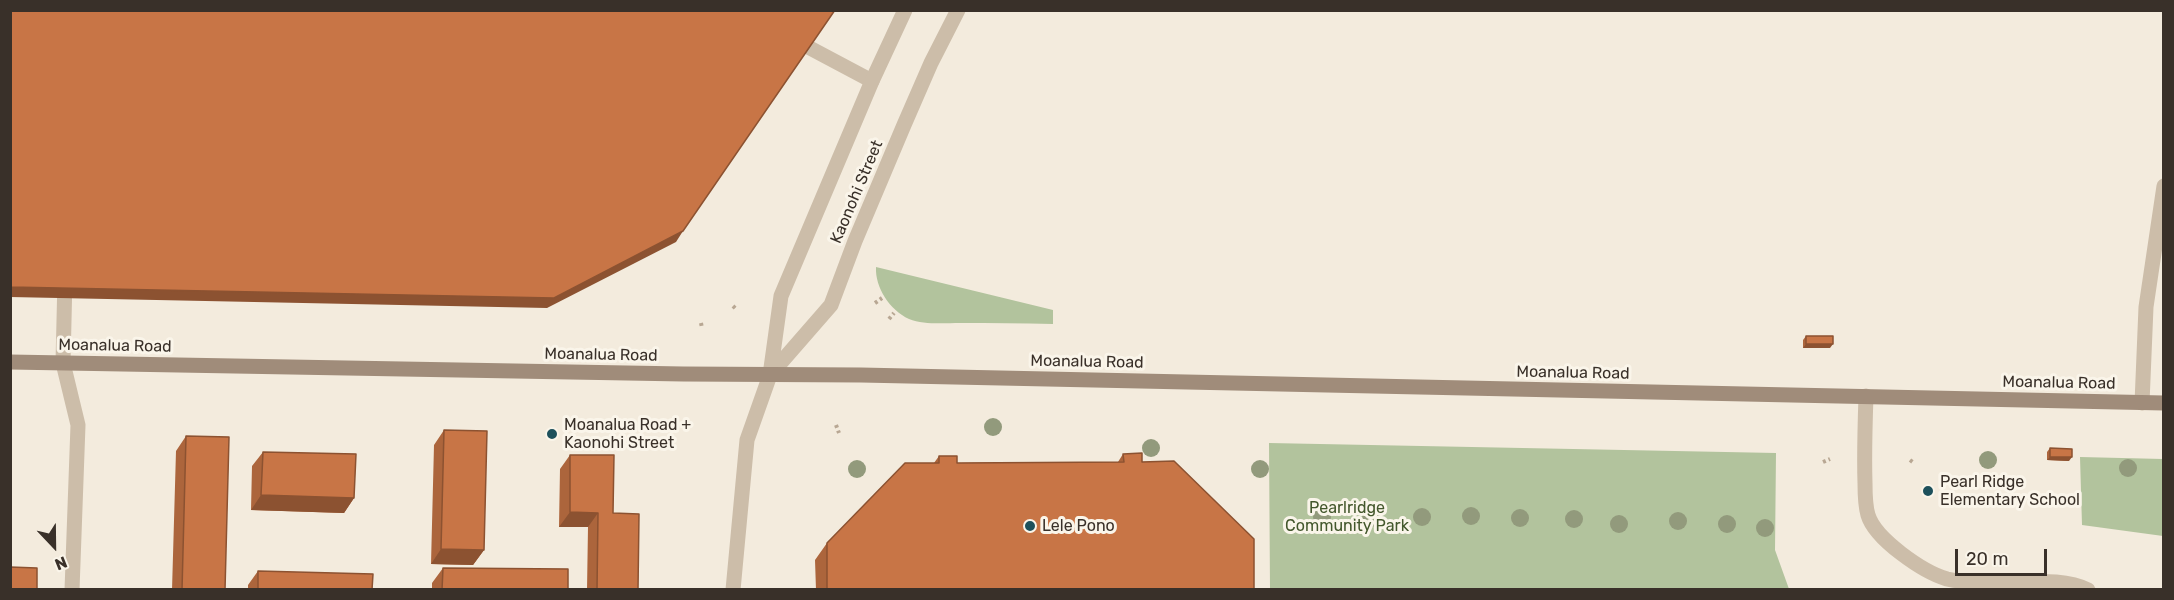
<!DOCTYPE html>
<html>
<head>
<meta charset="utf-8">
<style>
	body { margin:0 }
	#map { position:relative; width:2174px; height:600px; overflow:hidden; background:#f3ebdd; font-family:Rubik,sans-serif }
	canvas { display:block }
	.frame { position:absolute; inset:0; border:12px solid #393029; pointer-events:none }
	.north { position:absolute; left:24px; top:516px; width:60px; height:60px; -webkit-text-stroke:4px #faf5ea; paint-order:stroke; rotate:158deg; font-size:16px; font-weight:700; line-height:24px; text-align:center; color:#393029 }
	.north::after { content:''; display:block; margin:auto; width:21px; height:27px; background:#393029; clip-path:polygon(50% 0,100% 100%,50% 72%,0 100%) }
	.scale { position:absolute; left:1955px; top:549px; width:92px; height:27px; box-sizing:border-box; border:3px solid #393029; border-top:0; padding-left:8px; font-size:18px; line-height:21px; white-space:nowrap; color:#393029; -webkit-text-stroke:4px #faf5ea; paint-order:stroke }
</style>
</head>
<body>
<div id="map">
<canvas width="2174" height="600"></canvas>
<div class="frame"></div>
<div class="north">N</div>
<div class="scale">20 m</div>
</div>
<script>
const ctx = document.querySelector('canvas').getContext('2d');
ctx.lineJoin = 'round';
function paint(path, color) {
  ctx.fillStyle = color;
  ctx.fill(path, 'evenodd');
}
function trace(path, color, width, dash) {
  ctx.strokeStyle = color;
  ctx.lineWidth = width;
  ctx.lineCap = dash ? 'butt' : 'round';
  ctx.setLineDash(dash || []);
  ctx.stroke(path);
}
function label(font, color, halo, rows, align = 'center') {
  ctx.font = font + ' Rubik,sans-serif';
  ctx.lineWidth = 6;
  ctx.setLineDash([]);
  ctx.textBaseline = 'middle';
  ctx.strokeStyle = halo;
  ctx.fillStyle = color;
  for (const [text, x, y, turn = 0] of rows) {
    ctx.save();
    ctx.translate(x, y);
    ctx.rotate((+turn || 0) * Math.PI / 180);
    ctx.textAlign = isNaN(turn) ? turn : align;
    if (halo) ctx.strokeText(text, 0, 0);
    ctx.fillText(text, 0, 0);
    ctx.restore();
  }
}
paint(new Path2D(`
	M876 267 1053 310V324C1022 323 991 323 960 323 944 323 924 325 909 319 890 310 875 288 876 267Z
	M1269 443 1776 453 1775 550 1789 589H1270Z
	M2080 457 2163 459V536L2082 525Z`), '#b2c39d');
trace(new Path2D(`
	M875 303 882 298
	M733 306 737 310
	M889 319 894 313
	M701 323 702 328
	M836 425 839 433
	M1910 460 1914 463
	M1823 462 1830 459`), '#b8a793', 4, [3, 3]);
trace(new Path2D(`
	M774 10 779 24 808 47 872 81
	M63 363 65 278
	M1866 396C1865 425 1864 454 1865 483 1865 494 1865 505 1868 515 1875 539 1923 572 1947 579 1963 583 1981 582 1997 582 2026 583 2062 577 2088 590
	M2142 403 2146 307 2164 186`), '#ccbda9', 15);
trace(new Path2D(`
	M63 363 78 425 72 590`), '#ccbda9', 15);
trace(new Path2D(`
	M770 375 831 305 855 241 904 125 931 63 958 10
	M733 590 747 440 770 375 781 296 872 81 905 10`), '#ccbda9', 15);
trace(new Path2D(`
	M10 362 683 374 861 375 2164 403`), '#a08c7a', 15);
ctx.fillStyle = '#929a7c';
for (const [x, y] of [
	[993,427],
	[1151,448],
	[1988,460],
	[2128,468],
	[857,469],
	[1260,469],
	[1471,516],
	[1322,517],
	[1422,517],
	[1371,518],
	[1520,518],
	[1574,519],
	[1678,521],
	[1619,524],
	[1727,524],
	[1765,528]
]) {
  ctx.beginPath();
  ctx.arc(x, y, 9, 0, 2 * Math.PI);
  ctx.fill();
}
paint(new Path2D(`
	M1806 336 1830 348H1803V340Z
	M444 430 484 550 473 565 431 564 434 445Z
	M186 436 225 590H172L176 451Z
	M2050 448 2069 461 2047 460V452Z
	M263 452 354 498 344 513 251 510 252 466Z
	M1123 454 1142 462 1254 590H816L815 560 827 543 934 463 939 456 957 463 1118 462Z
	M570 455 613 513 638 590H587L588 527H559L560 469Z
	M443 568 568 590H432V583Z
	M258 571 372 590H248V585Z`), '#ac653c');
paint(new Path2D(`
	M683 231 676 242 547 308 10 297V287Z
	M1806 344H1833L1830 348H1803Z
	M2050 457H2072L2069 461 2047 460Z
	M261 495 354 498 344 513 251 510Z
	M570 512 598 513 588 527H559Z
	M441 549 484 550 473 565 431 564Z`), '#8c5231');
const building = new Path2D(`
	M10 10H835L683 231 554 298 10 287Z
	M1806 336H1833V344H1806Z
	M444 430 487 431 484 550 441 549Z
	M186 436 229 437 225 590H182Z
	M2050 448 2072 449V457H2050Z
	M263 452 356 454 354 498 261 495Z
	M1142 453V462L1174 461 1254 539V590H827V543L905 463H939V456H957V463L1124 462 1123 454Z
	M570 455H614L613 513 639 514 638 590H597L598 513 570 512Z
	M10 567 37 568V590H10Z
	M443 568 568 569V590H442Z
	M258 571 373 574 372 590H258Z`);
paint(building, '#c87546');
trace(building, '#8c5231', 1.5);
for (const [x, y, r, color] of [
	[552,434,6,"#1d505b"],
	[1928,491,6,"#1d505b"],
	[1030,526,6,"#1d505b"]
]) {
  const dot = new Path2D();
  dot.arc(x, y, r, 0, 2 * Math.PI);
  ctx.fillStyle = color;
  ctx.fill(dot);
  trace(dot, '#faf5ea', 2);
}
label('16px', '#393029', '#faf5ea', [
	["Kaonohi Street",857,192,-67],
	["Moanalua Road",115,346,1],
	["Moanalua Road",601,355,1],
	["Moanalua Road",1087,362,1],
	["Moanalua Road",1573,373,1],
	["Moanalua Road",2059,383,1]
]);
label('16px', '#393029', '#faf5ea', [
	["Moanalua Road +",564,425],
	["Kaonohi Street",564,443],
	["Pearl Ridge",1940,482],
	["Elementary School",1940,500],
	["Lele Pono",1042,526]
], 'left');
label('16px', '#43572c', '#faf5ea', [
	["Pearlridge",1347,508],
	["Community Park",1347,526]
]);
</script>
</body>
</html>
